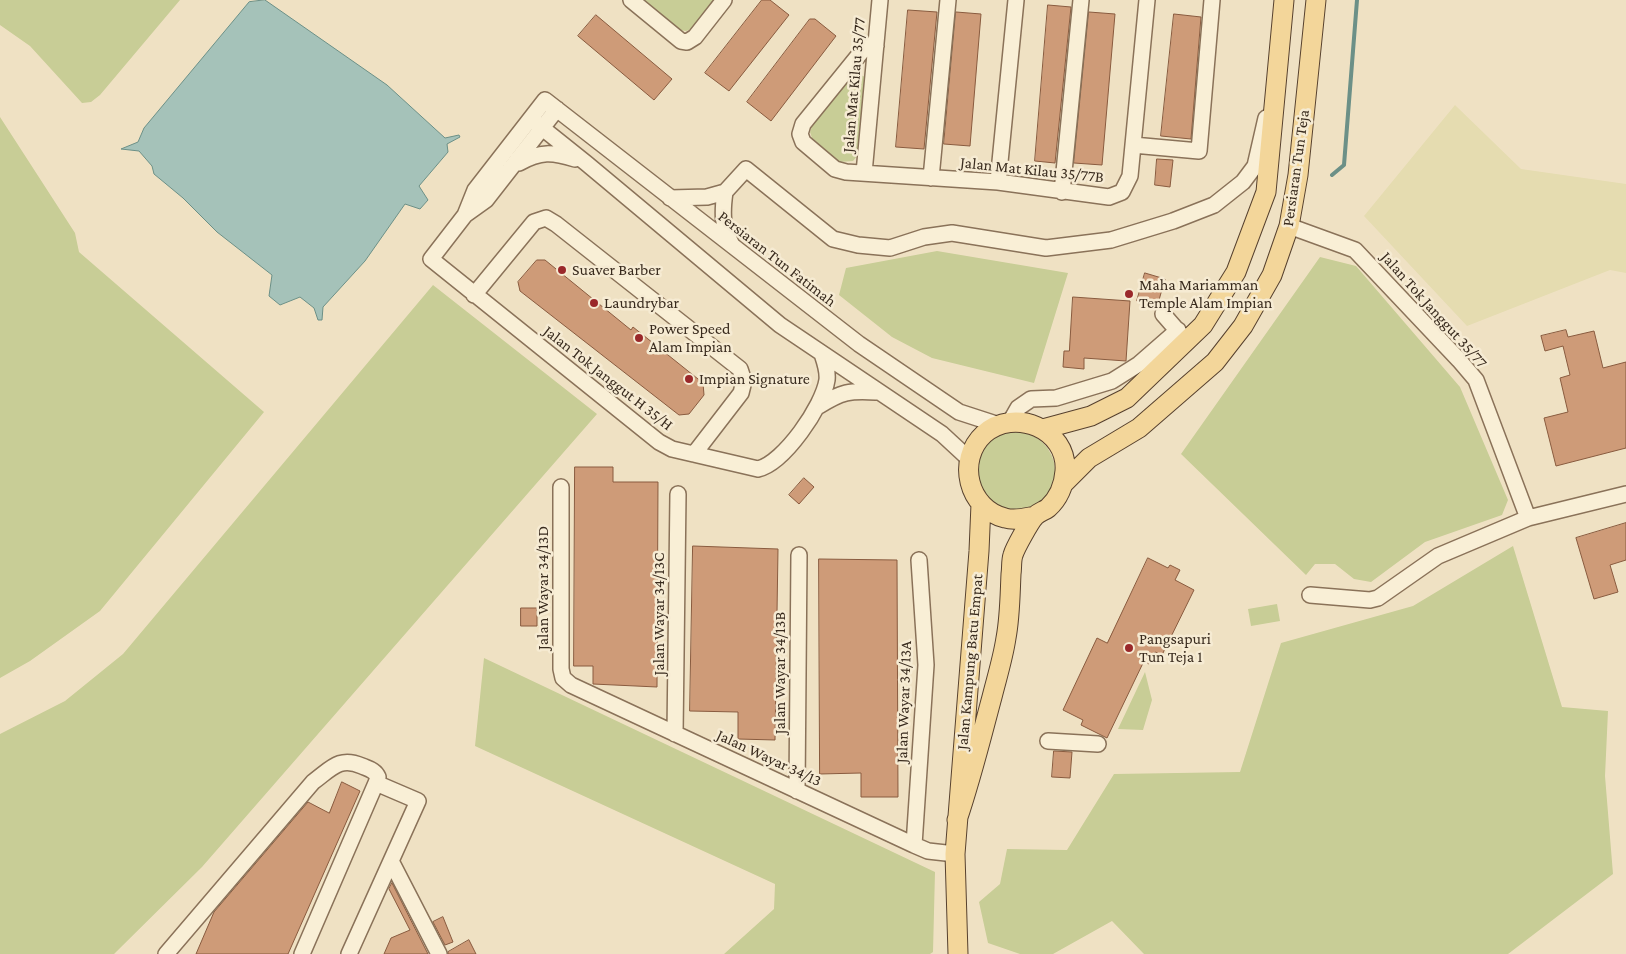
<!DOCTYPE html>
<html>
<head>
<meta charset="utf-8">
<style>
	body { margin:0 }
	canvas { display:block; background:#efe1c3 }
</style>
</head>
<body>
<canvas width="1626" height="954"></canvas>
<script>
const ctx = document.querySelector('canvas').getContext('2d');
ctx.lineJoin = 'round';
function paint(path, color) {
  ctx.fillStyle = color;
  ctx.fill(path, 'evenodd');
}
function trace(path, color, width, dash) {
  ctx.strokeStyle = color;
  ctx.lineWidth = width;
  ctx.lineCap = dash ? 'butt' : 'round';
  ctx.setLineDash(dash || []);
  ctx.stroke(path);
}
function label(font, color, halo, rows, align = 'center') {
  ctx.font = font + ' "Crimson Pro",serif';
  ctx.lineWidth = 5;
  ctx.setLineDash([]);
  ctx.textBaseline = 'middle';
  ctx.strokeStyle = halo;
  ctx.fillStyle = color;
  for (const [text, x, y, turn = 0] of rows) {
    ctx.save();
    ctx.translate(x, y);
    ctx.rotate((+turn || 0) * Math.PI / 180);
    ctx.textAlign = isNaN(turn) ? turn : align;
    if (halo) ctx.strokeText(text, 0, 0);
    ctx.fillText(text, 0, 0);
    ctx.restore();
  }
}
paint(new Path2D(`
	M1455 105 1521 169 1626 184V273L1610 270 1467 326 1364 216Z`), '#e5dcb0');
paint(new Path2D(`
	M0 0H180L100 95 91 102 82 103 30 46 0 25Z
	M643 0H714L691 29 686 31 680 30Z
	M859 74 865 77 858 155 853 161 839 162 812 138 810 132 812 126 853 75Z
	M0 117 75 233 79 252 264 412 100 611 30 661 0 678Z
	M937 251 1068 273 1034 383 932 358 892 337 839 295 846 268Z
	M1320 257 1356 266 1460 387 1508 500 1502 515 1425 542 1371 582 1354 579 1335 564H1315L1306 575 1181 454Z
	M433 285 597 414 202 867 114 954H0V734L65 701 123 654Z
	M977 471a39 39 0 1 1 78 0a39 39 0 1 1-78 0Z
	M1513 546 1562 707 1608 711 1605 776 1613 874 1508 954H1144L1112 921 1053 954H1020L988 943 979 902 1000 884 1007 849 1067 850 1114 774 1240 772 1281 643 1413 606Z
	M1277 604 1280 621 1251 626 1248 609Z
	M484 658 935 872 933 952 930 954H724L774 909 775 884 475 746Z
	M1145 672 1152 700 1143 730 1118 729Z`), '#c8cd96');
const water = new Path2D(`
	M265 0 387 85 445 138 459 135 460 137 447 144 448 152 419 186 428 200 420 209 405 204 365 261 323 307 322 320H318L314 308 300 297 280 305 269 296 272 275 217 232 183 198 154 174 152 166 139 151 121 149 138 142 144 128 249 2Z`);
paint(water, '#a5c2b9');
trace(water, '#6c9087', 1);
trace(new Path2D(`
	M1332 175 1344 165 1357 0`), '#6c9087', 4);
const building = new Path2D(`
	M762 0H770L789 15 729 91 705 73Z
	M1048 5 1071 7 1055 163 1035 161Z
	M908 10 937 12 924 149 896 147Z
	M956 12 981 14 970 146 944 144Z
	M1089 12 1115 14 1102 165 1074 163Z
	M1174 14 1201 17 1191 139 1161 136Z
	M596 15 672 79 654 100 578 36Z
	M810 19H815L836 36 771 121 747 102Z
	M1157 159 1173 160 1170 187 1155 185Z
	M537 260H545L631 330 633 327 703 383 704 395 689 414 679 415 520 291 518 282Z
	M1145 273 1165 279 1157 307 1137 301Z
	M1073 297 1130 301 1126 361 1084 358V369L1063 367 1064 351H1069Z
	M1566 330 1568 337 1594 331 1603 368 1626 362V448L1556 466 1544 418 1568 412 1560 378 1570 375 1563 346 1545 351 1541 336Z
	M575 467H613V482H658L657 687 593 684V666H574Z
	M804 478 814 487 799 504 789 495Z
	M1626 523V560L1610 565 1618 592 1594 599 1576 538Z
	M693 546 778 549 775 740 738 739V712L690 711Z
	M1148 558 1168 568 1170 565 1180 570 1175 580 1194 590 1162 655 1155 652 1149 664 1144 661 1107 738 1081 725 1083 720 1063 710 1097 638 1107 643Z
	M819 559 897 560 898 797H861V773L820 774Z
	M521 608H537V626H521Z
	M1054 751 1072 752 1070 778 1052 777Z
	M342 782 360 791 288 954H196L214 912 308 802 329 813Z
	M392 883 428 954H384L391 938 410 930 389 889Z
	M443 917 453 942 445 945 433 922Z
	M469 940 476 954H448V952Z`);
paint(building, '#ce9b78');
trace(building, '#895b3f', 1);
const minor = new Path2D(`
	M631 0 681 41 687 42 695 37 724 0
	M876 46 867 45 803 124 800 134 803 142 835 169 846 172 998 182 1109 197 1122 192 1130 176 1147 0
	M531 119 586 163 780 325 942 434 969 459
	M1133 145 1199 151 1212 0
	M519 163C541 151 552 152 575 159
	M864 173 880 0
	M931 178 948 0
	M998 182 1016 0
	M725 192 746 169 833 239 858 245 890 248 924 237 952 233 1046 248 1111 240 1173 221 1214 205 1243 182 1255 166 1266 118
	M1062 192 1081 0
	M670 198 707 197 725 192C722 213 722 226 732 245
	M465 215 486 200 557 109
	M1289 226 1355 250 1459 360 1476 380 1528 518
	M474 295 534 222 546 218 556 224 740 369 744 381 741 393 694 454
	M1163 314 1183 337
	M822 354C825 363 828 371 827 380 823 406 784 463 758 469L672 449 659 442 431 259 465 215 475 190 545 100 859 344 959 412 999 425
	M819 406C841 392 850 390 876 392
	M1010 422 1018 408 1031 399 1056 398 1112 381 1139 364 1178 330
	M561 487V669L563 678 571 685 914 845 928 851 955 854
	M1310 595 1370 600 1378 598 1438 556 1528 518 1626 494
	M675 734 678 494
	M1048 741 1098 744
	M797 791 799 555
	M914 845 926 665 919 560
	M391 861 439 954
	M166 954 313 782C331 769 339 756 362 766 369 769 375 770 378 777L376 783
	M302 954 376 783 418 801 349 954`);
const major = new Path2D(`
	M1043 429 1091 416 1127 398 1203 325 1236 272 1266 192 1284 0
	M1064 483 1089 458 1139 428 1215 362 1243 326 1272 275 1289 226 1298 175 1316 0
	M957 820C971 779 981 738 992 697 997 677 1003 658 1006 638 1010 617 1010 595 1011 574 1012 568 1011 561 1013 555 1015 548 1030 521 1035 516 1039 512 1044 511 1048 508 1059 498 1064 485 1065 471 1068 429 1014 407 984 434 956 460 968 509 1005 518 1015 521 1025 518 1035 516
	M958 954 955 854 979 551 981 504`);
trace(minor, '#8a7259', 18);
trace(major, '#57412e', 21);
trace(minor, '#f9efd6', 15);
trace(major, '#f3d69a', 19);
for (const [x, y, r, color] of [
	[562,270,5,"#9a282a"],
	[1129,294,5,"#9a282a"],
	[594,303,5,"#9a282a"],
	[639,338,5,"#9a282a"],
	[689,379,5,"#9a282a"],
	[1129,648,5,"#9a282a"]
]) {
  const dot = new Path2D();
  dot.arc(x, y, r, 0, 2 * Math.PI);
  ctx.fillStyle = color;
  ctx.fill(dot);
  trace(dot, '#f6ebd3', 2);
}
label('16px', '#392b1e', '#f6ebd3', [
	["Jalan Mat Kilau 35/77",854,85,-85],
	["Persiaran Tun Teja",1296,168,-82],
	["Jalan Mat Kilau 35/77B",1032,170,6],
	["Persiaran Tun Fatimah",777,259,38],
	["Jalan Tok Janggut 35/77",1434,310,48],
	["Jalan Tok Janggut H 35/H",608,378,38],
	["Jalan Wayar 34/13D",543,588,-90],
	["Jalan Wayar 34/13C",659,614,-90],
	["Jalan Kampung Batu Empat",970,662,-85],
	["Jalan Wayar 34/13B",780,673,-90],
	["Jalan Wayar 34/13A",904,702,-88],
	["Jalan Wayar 34/13",769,758,25]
]);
label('16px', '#392b1e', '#f6ebd3', [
	["Suaver Barber",572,270],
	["Maha Mariamman",1139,285],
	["Temple Alam Impian",1139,303],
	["Laundrybar",604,303],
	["Power Speed",649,329],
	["Alam Impian",649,347],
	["Impian Signature",699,379],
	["Pangsapuri",1139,639],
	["Tun Teja 1",1139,657]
], 'left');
</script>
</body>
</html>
